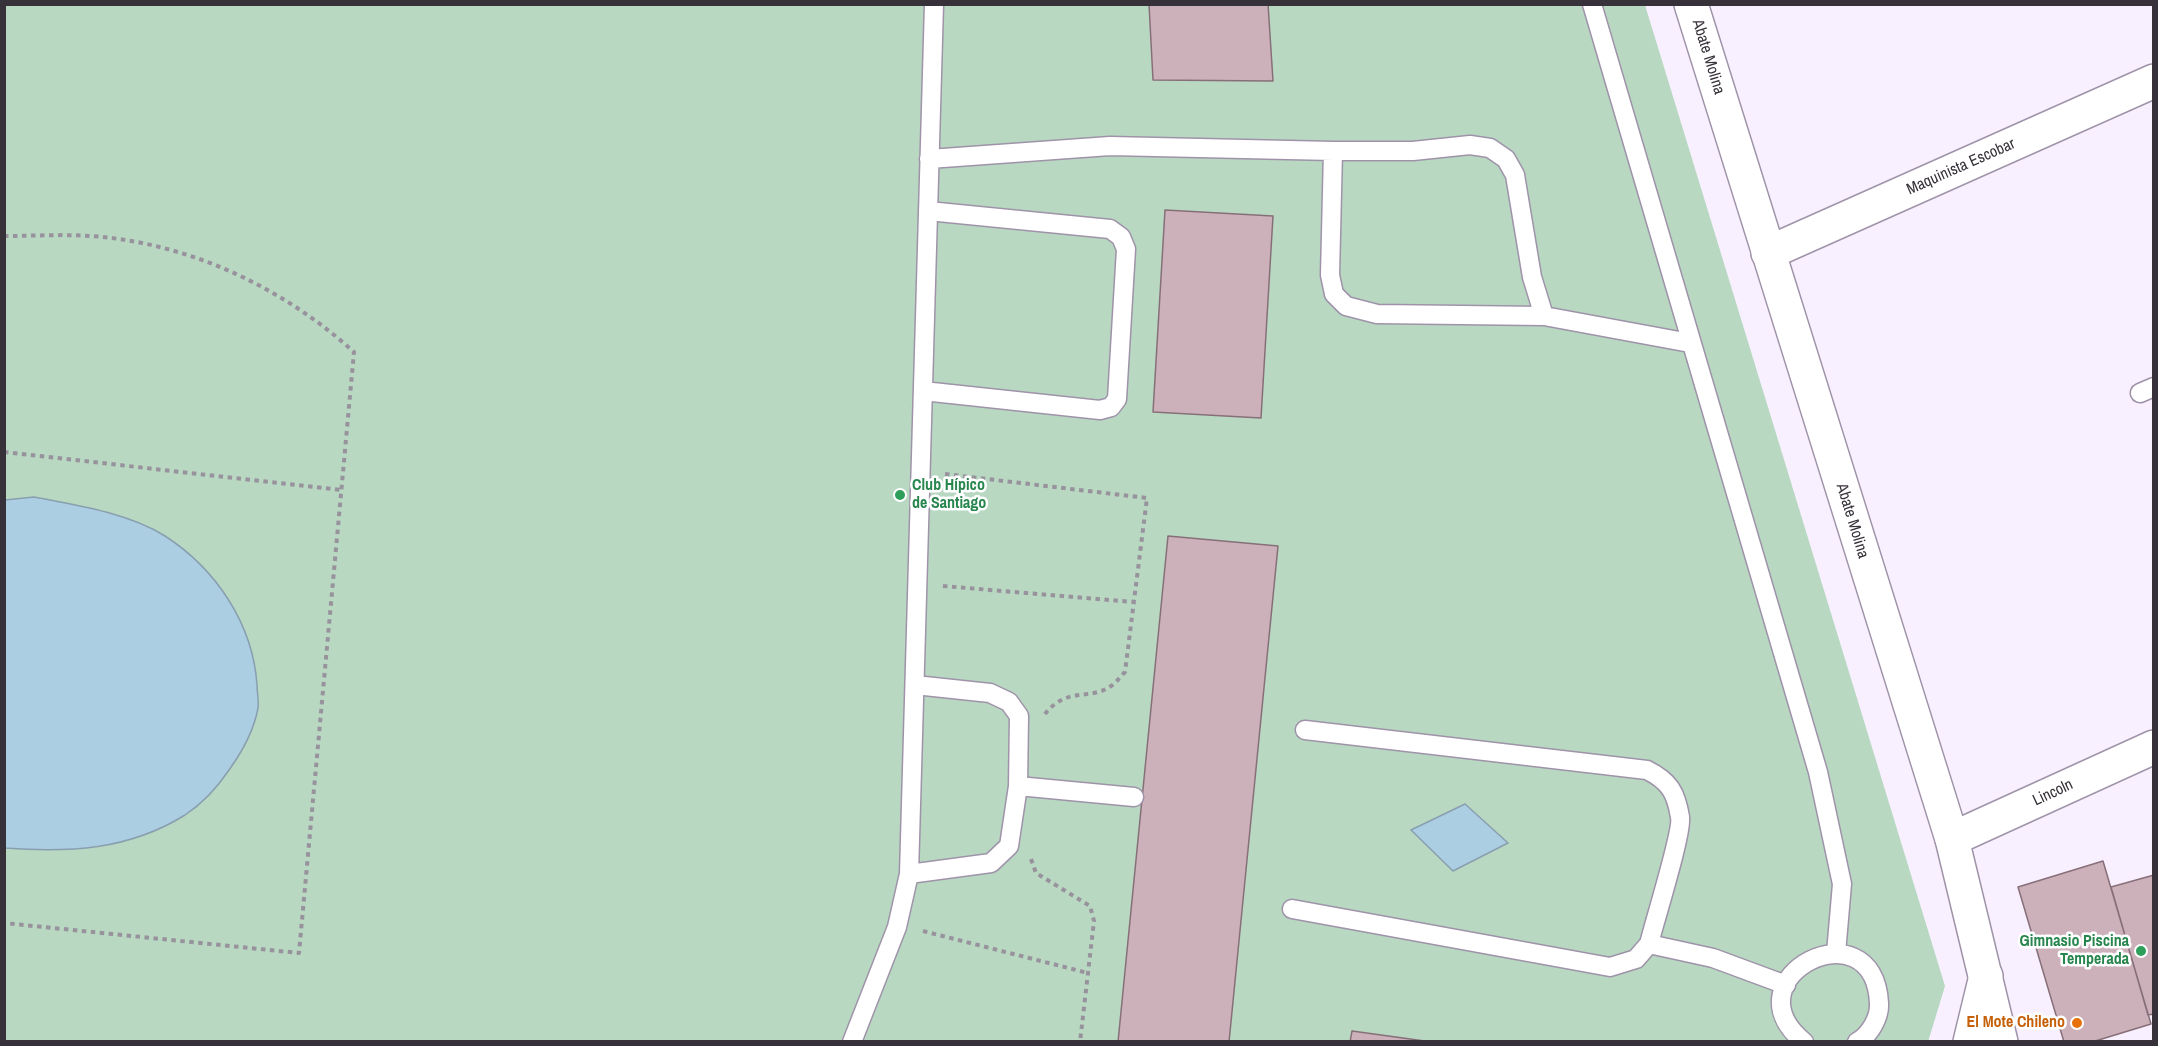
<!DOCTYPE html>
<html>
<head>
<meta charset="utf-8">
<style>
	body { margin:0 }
	#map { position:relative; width:2158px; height:1046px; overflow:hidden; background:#f8f0fe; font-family:"Archivo Narrow",sans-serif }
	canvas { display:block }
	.frame { position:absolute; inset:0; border:6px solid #37323a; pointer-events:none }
</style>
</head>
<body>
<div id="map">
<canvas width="2158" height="1046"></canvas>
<div class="frame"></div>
</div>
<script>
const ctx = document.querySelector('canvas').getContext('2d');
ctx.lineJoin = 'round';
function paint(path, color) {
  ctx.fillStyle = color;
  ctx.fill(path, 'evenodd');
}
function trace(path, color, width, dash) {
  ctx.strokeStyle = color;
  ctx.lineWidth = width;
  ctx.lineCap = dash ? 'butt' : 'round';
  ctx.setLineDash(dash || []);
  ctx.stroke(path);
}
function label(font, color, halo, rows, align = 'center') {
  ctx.font = font + ' "Archivo Narrow",sans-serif';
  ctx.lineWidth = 5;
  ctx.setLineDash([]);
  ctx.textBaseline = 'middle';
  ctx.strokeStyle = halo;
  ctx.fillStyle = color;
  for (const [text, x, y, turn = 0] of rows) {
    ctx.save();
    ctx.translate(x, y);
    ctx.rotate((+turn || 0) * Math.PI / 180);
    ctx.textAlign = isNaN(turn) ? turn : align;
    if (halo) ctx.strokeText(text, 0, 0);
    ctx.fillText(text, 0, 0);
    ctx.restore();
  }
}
paint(new Path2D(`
	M5 4 1645 5 1945 986 1928 1042H5Z`), '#b8d8c2');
const water = new Path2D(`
	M34 497C76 505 128 513 165 536 216 569 253 624 257 685 257 692 259 701 258 708 254 730 242 752 229 770 217 788 203 803 185 815 129 850 68 853 5 848V500Z
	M1465 804 1508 843 1453 871 1411 830Z`);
paint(water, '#accee2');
trace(water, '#899fb0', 1.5);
const building = new Path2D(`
	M1149 4H1268L1273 81 1153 80Z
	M1165 210 1273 216 1261 418 1153 412Z
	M1168 536 1278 546 1229 1042H1118Z
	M2103 861 2151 1024 2092 1042H2064L2018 887Z
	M2154 875V1014L2148 1015 2111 887Z
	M1352 1031 1432 1042H1350Z`);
paint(building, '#ccb1bb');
trace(building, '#876f79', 1.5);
const lane = new Path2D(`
	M1592 4 1818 772 1842 884 1836 953
	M1470 145 1490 148 1506 159 1515 175 1532 277 1544 316 1377 314 1346 306 1334 294 1330 275 1333 151H1413Z
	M929 159 1110 146 1333 151
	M1544 316 1690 343
	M923 391 1100 410 1111 407 1117 399 1126 249 1121 237 1110 229 928 211
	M2140 393 2154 387
	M1018 786 1134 797
	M909 874 991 863 1009 846 1018 786 1019 716 1009 702 990 693 915 685
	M1292 909 1610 967 1636 959 1649 944C1654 923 1683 831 1680 817 1676 792 1669 781 1647 770L1305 730
	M1649 944 1713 958 1786 985
	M852 1042 897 927 909 874 934 4
	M1804 1042C1725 977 1874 903 1879 1003 1880 1017 1870 1035 1857 1042`);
const street = new Path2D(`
	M1768 253 2154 81
	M1952 839 2154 747`);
const secondary = new Path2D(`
	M1691 4 1952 839 2001 1042`);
const primary = new Path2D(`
	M1970 1042 1986 976`);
trace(lane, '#9f93a9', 21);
trace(street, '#9f93a9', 36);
trace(secondary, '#9f93a9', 36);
trace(primary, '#9f93a9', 36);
trace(new Path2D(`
	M4 236C33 236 63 234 91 236 189 243 282 287 354 352L299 953 4 923
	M4 452 341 490
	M945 474 1147 498 1125 672C1120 677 1116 683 1111 686 1090 701 1067 686 1045 714
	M943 586 1134 602
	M1031 859 1036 873 1090 906 1094 921 1080 1042
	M923 931 1088 973`), '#98929d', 4, [4.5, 4.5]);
trace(lane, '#fff', 18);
trace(street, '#fff', 33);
trace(secondary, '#fff', 33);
trace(primary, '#fff', 33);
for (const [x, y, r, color] of [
	[900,495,6,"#2e9e5b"],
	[2141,951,6,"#2e9e5b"],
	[2077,1023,6,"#e8710a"]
]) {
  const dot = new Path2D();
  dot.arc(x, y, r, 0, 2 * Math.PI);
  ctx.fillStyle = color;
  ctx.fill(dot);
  trace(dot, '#fff', 2);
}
label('16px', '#37323a', '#fff', [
	["Abate Molina",1708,57,73],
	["Maquinista Escobar",1961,167,-24],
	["Abate Molina",1852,521,73],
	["Lincoln",2053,793,-25]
]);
label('bold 16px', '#27864d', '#fff', [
	["Club Hípico",912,486],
	["de Santiago",912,504],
	["Gimnasio Piscina",2129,942,"right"],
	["Temperada",2129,960,"right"]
], 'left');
label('bold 16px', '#c56008', '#fff', [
	["El Mote Chileno",2065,1023]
], 'right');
</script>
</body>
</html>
